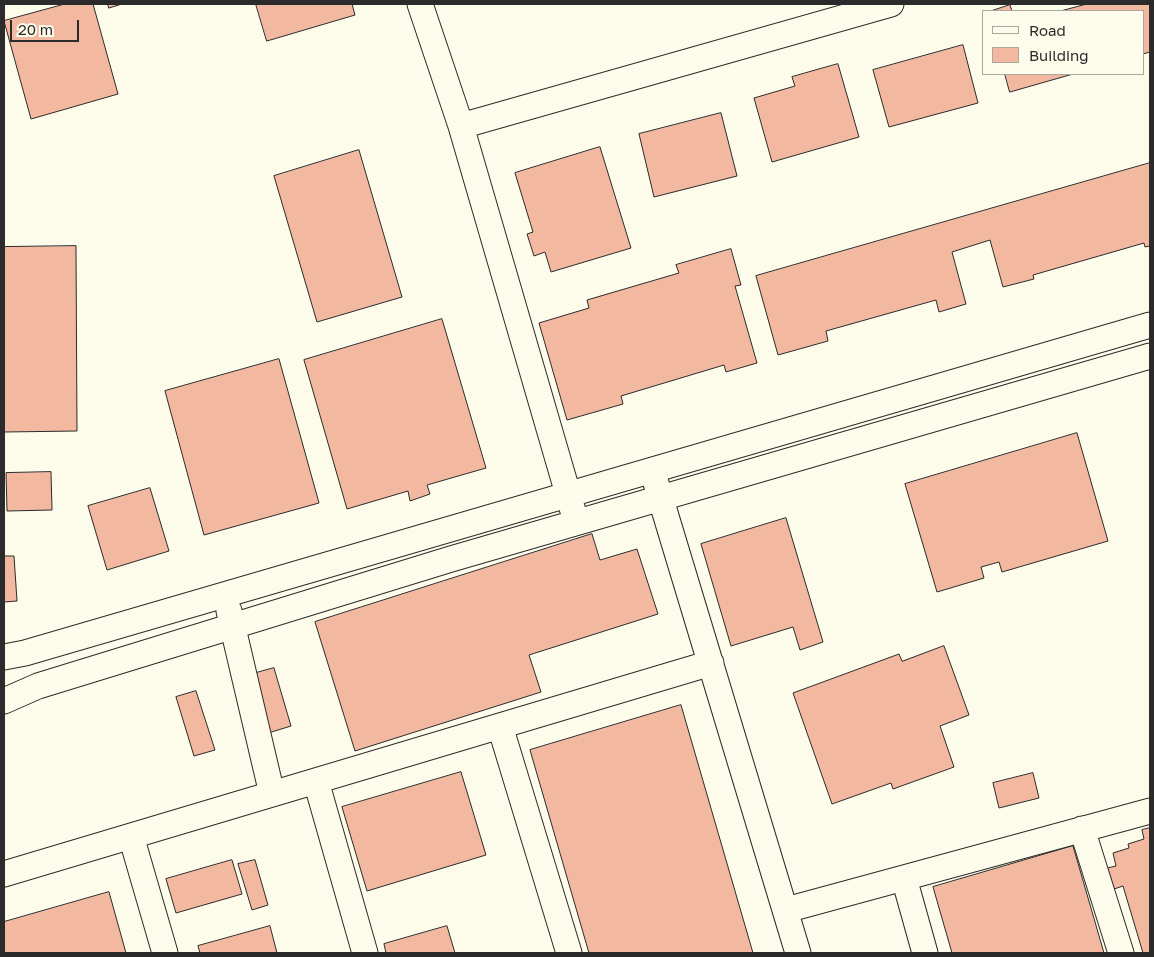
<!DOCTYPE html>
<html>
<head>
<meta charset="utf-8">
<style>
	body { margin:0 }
	#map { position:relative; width:1154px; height:957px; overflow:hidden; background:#fdfbea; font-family:"Golos Text",sans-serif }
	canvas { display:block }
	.frame { position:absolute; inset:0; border:5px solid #2b2b2b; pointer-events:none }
	.legend { position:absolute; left:982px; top:10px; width:162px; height:65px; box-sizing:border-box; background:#fdfbea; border:1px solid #a9a89e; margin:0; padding:6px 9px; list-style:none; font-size:15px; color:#2b2b2b }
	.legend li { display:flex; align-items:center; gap:10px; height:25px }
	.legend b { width:25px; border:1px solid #a9a89e }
	.scale { position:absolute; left:10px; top:20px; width:69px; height:22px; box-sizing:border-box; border:2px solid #2b2b2b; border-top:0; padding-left:6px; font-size:15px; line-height:18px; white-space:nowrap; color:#2b2b2b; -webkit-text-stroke:4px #fdfbea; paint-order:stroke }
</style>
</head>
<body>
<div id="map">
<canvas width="1154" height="957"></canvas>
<div class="frame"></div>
<ul class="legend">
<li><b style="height:6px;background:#fdfbea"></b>Road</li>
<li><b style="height:14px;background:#f2b8a0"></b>Building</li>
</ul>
<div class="scale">20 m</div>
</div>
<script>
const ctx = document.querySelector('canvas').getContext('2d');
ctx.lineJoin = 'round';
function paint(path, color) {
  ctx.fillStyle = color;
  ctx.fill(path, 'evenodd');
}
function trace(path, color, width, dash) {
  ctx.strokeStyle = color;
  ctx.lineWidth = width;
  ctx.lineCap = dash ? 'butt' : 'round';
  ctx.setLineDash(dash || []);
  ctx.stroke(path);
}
const building = new Path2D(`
	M65 4H93L118 94 31 119 4 21Z
	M108 4H122L109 8Z
	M256 4H352L355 15 267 41Z
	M1087 4H1150V52L1143 54V11H1061Z
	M1010 5 1012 11H991Z
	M963 45 978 103 889 127 873 70Z
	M838 64 859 137 772 162 754 98 795 86 792 77Z
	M1005 74H1073L1010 92Z
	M721 113 737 176 654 197 639 134Z
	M600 147 631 248 551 272 545 252 534 256 527 234 533 232 515 173Z
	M359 150 402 297 317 322 274 176Z
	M1150 163V246L1145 247 1144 243 1033 275 1034 279 1003 287 990 240 952 252 966 304 939 312 936 300 826 331 828 341 778 355 756 276Z
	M76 246 77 431 4 432V247Z
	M731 249 741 285 735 286 757 363 726 372 724 365 621 396 623 404 567 420 539 323 589 308 587 300 679 273 676 265Z
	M442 319 486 468 427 485 430 494 410 501 408 491 347 509 304 360Z
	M279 359 319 503 204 535 165 391Z
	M1077 433 1108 541 1002 572 999 562 981 567 984 578 937 592 905 484Z
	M51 472 52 510 7 511 6 473Z
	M150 488 169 551 107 570 88 506Z
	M786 518 823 642 800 650 793 627 731 646 701 544Z
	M592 534 600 560 637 549 658 614 529 655 541 692 355 751 315 622Z
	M4 556H14L17 601 4 602Z
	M944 646 969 715 940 726 954 767 893 789 891 783 832 804 793 693 899 654 902 661Z
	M274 668 291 726 265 734 249 675Z
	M196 691 215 750 194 756 176 697Z
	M681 705 753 953H589L530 750Z
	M461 772 486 855 367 891 342 807Z
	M1033 773 1039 798 999 808 993 783Z
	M1150 828V953H1143L1123 886 1114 889 1107 868 1116 866 1113 853 1129 848 1128 844 1144 839 1142 830Z
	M1073 846 1104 953H952L933 887Z
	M232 860 242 894 176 913 166 879Z
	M255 860 268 905 252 910 238 864Z
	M109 892 126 953H4V922Z
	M270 926 277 953H200L198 946Z
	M447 926 455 953H386L384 944Z`);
paint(building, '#f2b8a0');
trace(building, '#2b2b2b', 1);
const minor = new Path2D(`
	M420 4 461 126 573 511
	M461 126 891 4
	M656 483 798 953
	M229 611 272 794
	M4 657 25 653 1150 325
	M4 701 38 686 451 559 1150 356
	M500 726 569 953
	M316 781 365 953
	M1082 829 1121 953
	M131 836 165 953
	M4 874 711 663
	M904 878 925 953
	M786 910 1150 811`);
trace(minor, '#2b2b2b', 27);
trace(minor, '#fdfbea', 25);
</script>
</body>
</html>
